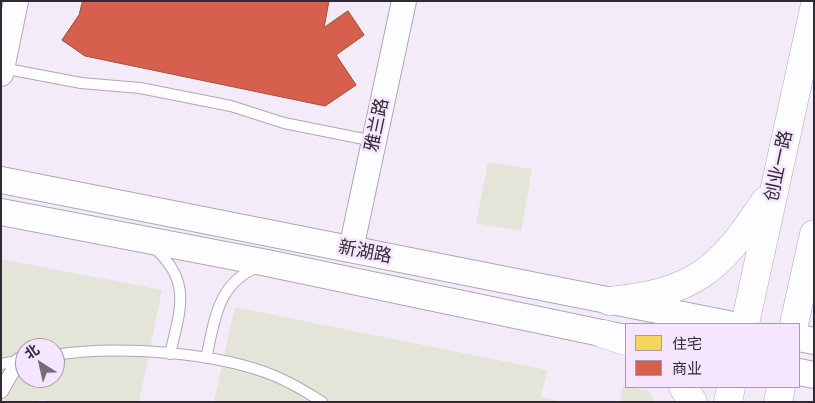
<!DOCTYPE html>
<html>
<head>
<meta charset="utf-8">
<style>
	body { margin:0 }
	#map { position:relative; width:815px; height:403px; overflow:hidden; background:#f4ebf8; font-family:Quicksand,"Noto Sans SC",sans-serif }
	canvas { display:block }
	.frame { position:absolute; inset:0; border:2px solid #312a34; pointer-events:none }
	.legend { position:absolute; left:625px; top:323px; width:175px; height:65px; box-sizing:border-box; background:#f6e5fe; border:1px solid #a79aad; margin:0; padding:6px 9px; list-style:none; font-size:15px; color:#312a34 }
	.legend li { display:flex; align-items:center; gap:10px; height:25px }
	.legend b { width:25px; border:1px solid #a79aad }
	.north { position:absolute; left:15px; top:338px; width:50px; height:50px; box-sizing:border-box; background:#f6e5fe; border:1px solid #a79aad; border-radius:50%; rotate:325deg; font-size:14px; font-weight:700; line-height:20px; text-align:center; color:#312a34 }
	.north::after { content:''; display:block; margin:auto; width:18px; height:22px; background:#756e79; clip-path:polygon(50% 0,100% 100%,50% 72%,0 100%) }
</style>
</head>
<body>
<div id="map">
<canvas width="815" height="403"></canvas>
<div class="frame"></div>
<ul class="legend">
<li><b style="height:14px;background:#f6d55c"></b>住宅</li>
<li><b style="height:14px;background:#d6604d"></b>商业</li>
</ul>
<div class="north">北</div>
</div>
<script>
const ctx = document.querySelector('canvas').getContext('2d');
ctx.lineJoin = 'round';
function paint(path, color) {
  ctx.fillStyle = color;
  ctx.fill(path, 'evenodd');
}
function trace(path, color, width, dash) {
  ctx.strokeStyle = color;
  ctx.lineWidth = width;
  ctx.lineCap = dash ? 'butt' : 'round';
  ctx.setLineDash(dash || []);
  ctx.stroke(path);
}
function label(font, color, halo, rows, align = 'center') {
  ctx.font = font + ' Quicksand,"Noto Sans SC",sans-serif';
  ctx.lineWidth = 5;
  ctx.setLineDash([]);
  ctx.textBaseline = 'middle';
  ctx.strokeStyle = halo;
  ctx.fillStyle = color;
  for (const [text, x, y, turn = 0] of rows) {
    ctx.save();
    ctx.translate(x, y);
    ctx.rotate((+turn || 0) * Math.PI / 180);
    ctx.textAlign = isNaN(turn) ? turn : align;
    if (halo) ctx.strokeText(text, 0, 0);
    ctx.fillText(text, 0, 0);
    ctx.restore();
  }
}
paint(new Path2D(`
	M488 162 532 169 521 231 476 223Z
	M1 259 162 290 139 402H52L39 399 38 402H1ZM25 348H55V378H25Z
	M235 307 547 370 541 397 564 402H214Z
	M623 386 649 391 655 402H620Z`), '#e4e4d9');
const homes = new Path2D(`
	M83 1H125L152 6 161 12 164 17 165 27 159 35 150 39 104 31 85 56 62 40 79 15Z
	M348 11 364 35 336 55 356 85 325 106 301 71 261 63 253 59 250 55 248 45 249 40 255 33 265 30 308 38Z`);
paint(homes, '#f6d55c');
trace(homes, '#bba250', 1);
const shops = new Path2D(`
	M83 1H329L324 28 348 11 364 35 336 55 356 85 325 106 85 56 62 40 79 15Z`);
paint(shops, '#d6604d');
trace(shops, '#a45046', 1);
const service = new Path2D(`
	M2 68 81 83 140 88 231 106 284 123 374 141
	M153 247C193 281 180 310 170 354
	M55 355C116 345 217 352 275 376 291 383 307 392 322 402
	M206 358C215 320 217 283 258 267
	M1 364 22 360`);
const pedestrian = new Path2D(`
	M1 391 19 360`);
const tertiary = new Path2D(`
	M1 74 16 1
	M351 249 404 1`);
const secondary = new Path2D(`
	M1 180 728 324
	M1 212 267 263 625 338
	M799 338 814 341
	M799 372 814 375`);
const primary = new Path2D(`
	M609 301C694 293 720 270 765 201
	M745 324 814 9
	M794 324 814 234
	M603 334 626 341
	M683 387 693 402
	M728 402 731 387
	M778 402 781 387`);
trace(service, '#aea7b2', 12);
trace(pedestrian, '#aea7b2', 16);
trace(tertiary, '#aea7b2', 26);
trace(secondary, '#aea7b2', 28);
trace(primary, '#aea7b2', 29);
trace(service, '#fdfcfe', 10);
trace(pedestrian, '#fdfcfe', 14);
trace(tertiary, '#fdfcfe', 24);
trace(secondary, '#fdfcfe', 26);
trace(primary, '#fdfcfe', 28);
label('18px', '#312a34', '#f6e5fe', [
	["雅兰路",377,125,-78],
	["创业一路",779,166,-78],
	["新湖路",365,252,11]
]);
</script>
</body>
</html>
